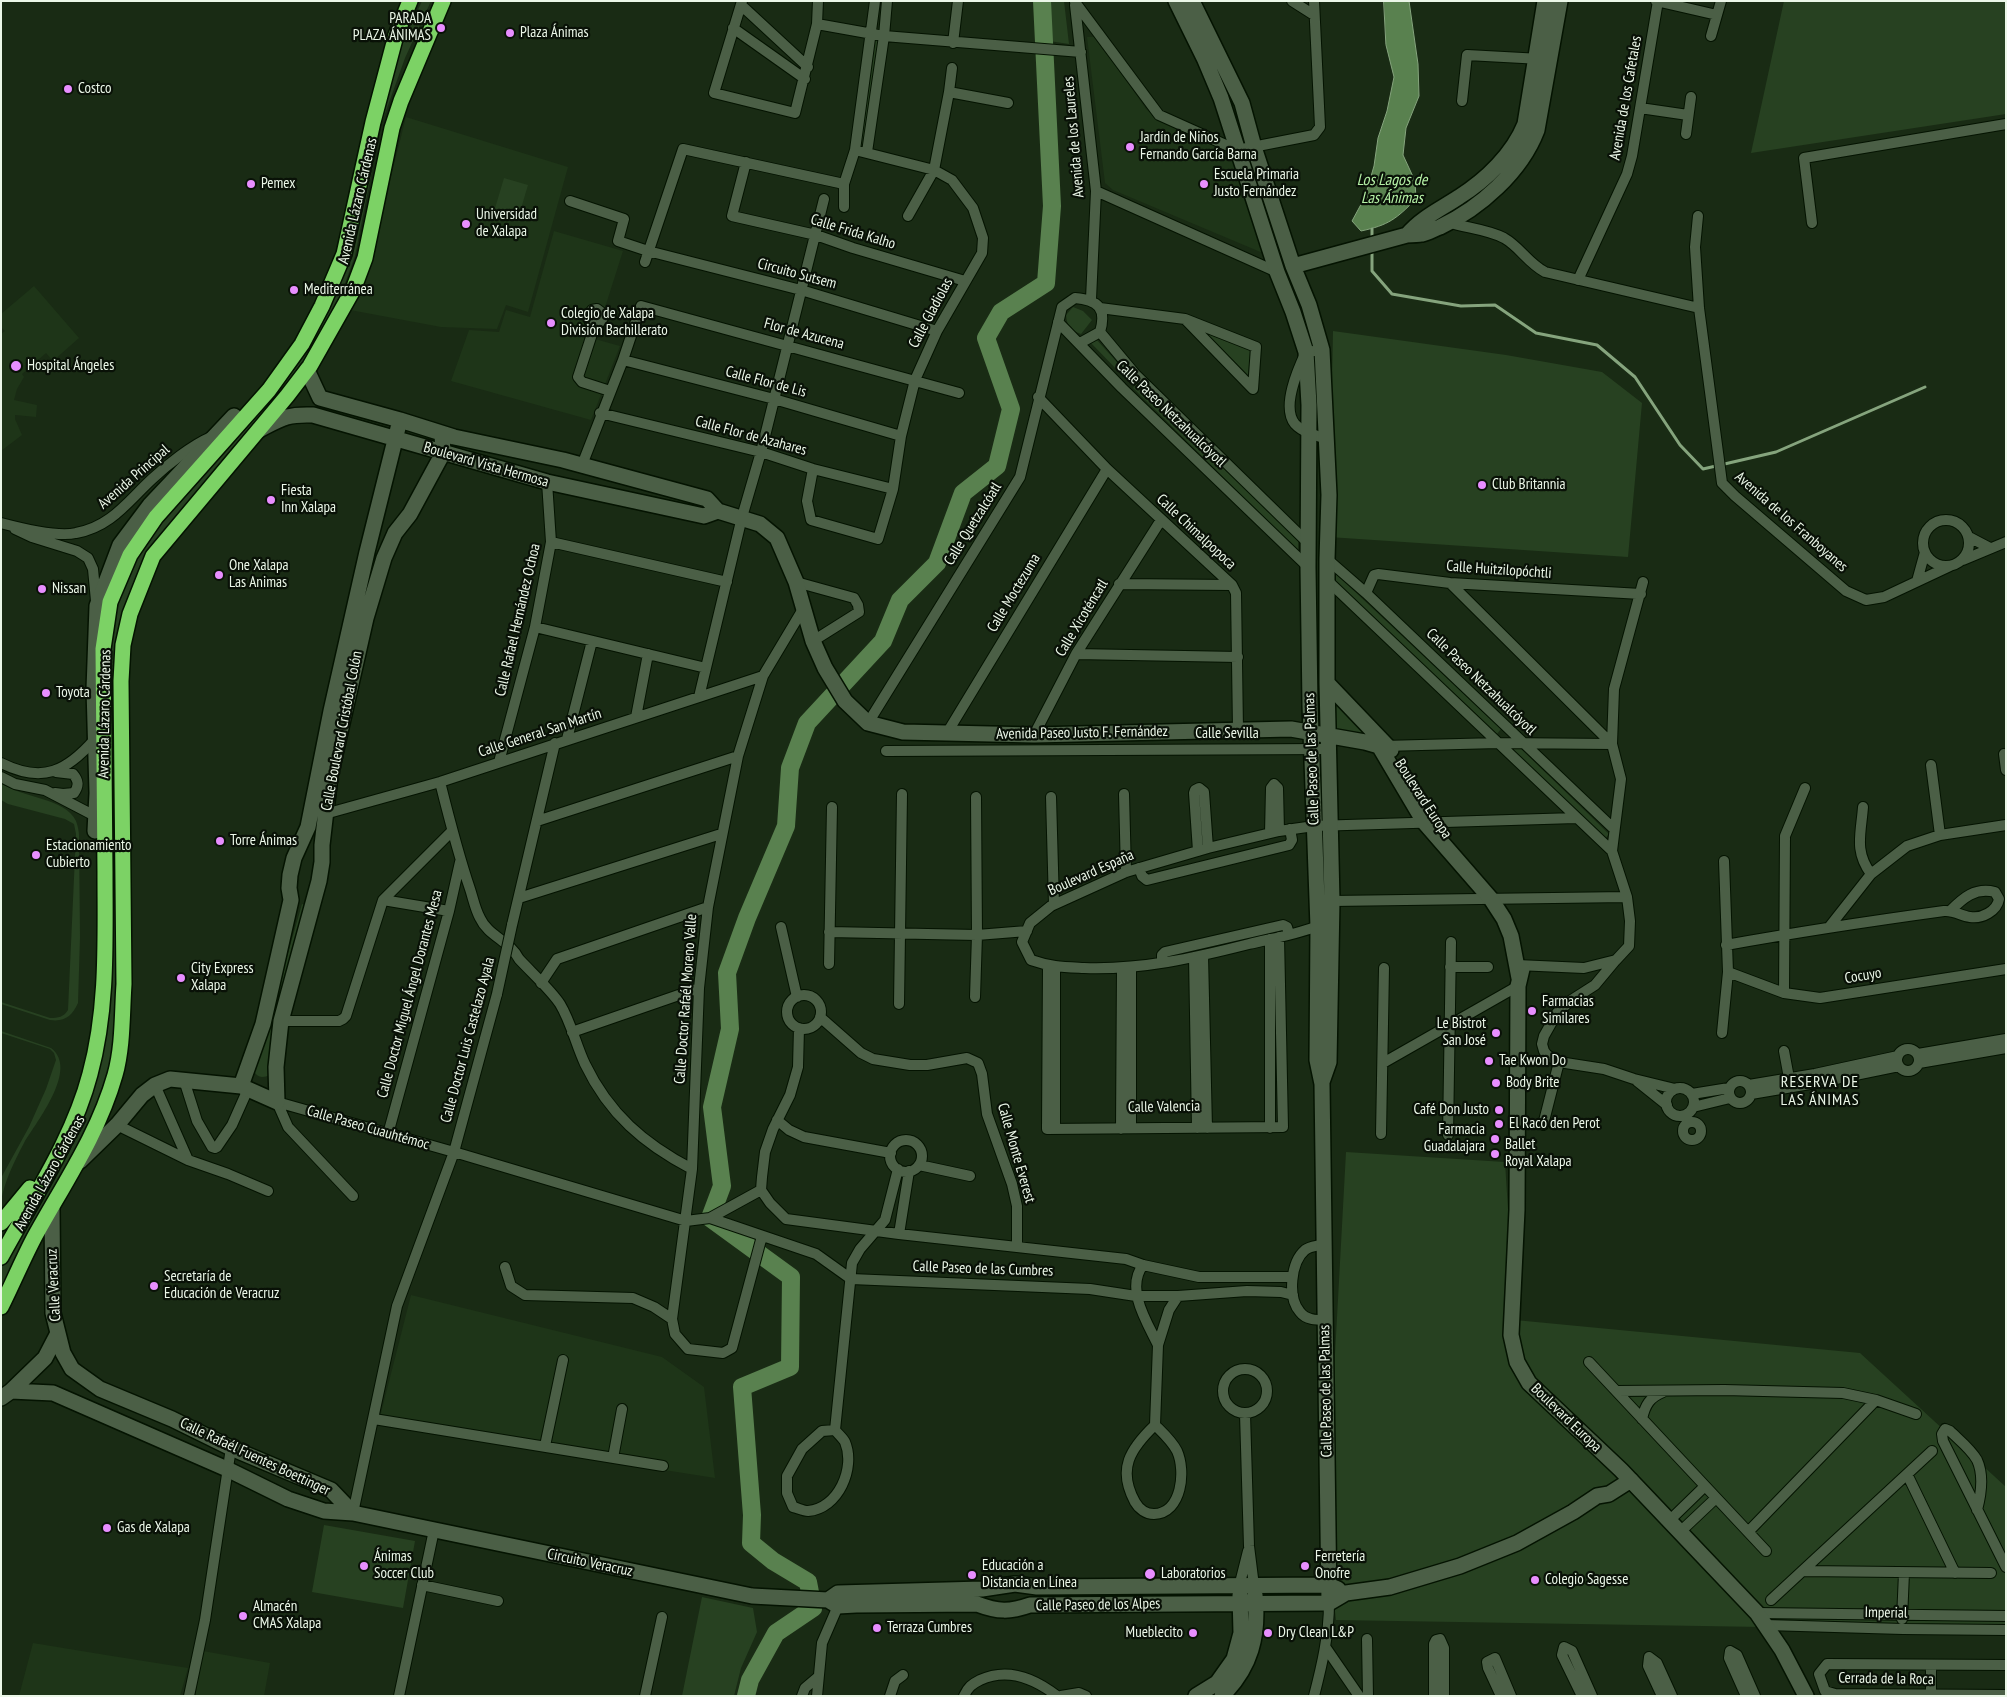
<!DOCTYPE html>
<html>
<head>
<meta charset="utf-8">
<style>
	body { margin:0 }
	#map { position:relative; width:2007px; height:1697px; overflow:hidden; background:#192b14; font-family:"PT Sans Narrow",sans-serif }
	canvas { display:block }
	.frame { position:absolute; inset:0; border:2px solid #ebf7e8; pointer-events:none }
</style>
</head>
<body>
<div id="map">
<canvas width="2007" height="1697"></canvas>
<div class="frame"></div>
</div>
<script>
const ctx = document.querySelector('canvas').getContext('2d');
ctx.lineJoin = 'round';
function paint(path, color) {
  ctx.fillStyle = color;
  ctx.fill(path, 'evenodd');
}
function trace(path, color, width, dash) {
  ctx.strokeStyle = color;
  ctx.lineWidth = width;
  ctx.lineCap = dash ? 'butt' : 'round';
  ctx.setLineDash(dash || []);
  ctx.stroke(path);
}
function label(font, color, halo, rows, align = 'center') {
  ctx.font = font + ' "PT Sans Narrow",sans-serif';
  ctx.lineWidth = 4.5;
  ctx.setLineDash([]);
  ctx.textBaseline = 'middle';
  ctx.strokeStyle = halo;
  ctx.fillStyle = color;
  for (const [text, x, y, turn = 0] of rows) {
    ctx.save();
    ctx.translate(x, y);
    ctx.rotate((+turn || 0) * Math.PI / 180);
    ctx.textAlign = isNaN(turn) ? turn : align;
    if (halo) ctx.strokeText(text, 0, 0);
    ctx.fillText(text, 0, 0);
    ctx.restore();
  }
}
paint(new Path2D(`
	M1087 37H1096L1146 109 1156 118 1235 155 1270 256 1113 190 1105 183Z
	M406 117 568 167 528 312 506 305 497 329 441 327 350 310 365 280Z
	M554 231 623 251 595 339 620 346 591 420 451 381 469 330 499 332 506 310 530 317Z
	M34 286 79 338 53 361 46 353 22 374 24 377 17 389 14 400 37 405 36 417 15 415V419L22 435 1 451V334L5 331 1 327V314Z
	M411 1295 662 1357 704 1387 715 1478 378 1425Z
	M33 1643 106 1655 188 1668 180 1696H19Z
	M203 1651 270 1663 264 1696H195Z`), '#1e3518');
paint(new Path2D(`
	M422 1H431L405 58 381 125 355 256 344 286 308 365 185 511 127 608 122 986 114 1073 1 1302V1268L70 1141 110 995 114 951 109 647 114 603 134 556 180 497 271 391 347 256 375 122 398 54Z
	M1045 1H1064L1069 44 1049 41Z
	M1784 1H2006V114L1751 153Z
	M875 36 880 38 863 148 858 147Z
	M504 178 528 185 517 222 493 215Z
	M1073 307 1083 311 1092 320 1081 334C1070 330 1067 326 1066 315Z
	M1203 331 1253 351 1250 377Z
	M1333 331 1506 355 1602 372 1642 403 1628 557 1329 537Z
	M1096 339 1124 370 1120 373 1091 343Z
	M1138 382 1298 541V551L1133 388Z
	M1335 573 1501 729 1497 734 1334 580Z
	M1333 699 1367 734 1339 733 1335 728Z
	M1517 745 1609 834 1605 839 1513 750Z
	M1 783C21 798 66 798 76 821 78 826 79 832 79 836L80 937 78 1003C72 1016 65 1022 50 1020L1 1004V1002L50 1018C58 1018 64 1017 68 1010L76 834 74 824 65 819 8 804 1 800Z
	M302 904 308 906 270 1075C261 1079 255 1077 253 1067L269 1020Z
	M1 1031 51 1048C79 1069 37 1121 24 1143 14 1162 5 1180 1 1201V1178L29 1127 46 1089 56 1060 54 1053 50 1049 1 1033Z
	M1346 1152 1505 1162 1515 1320 1860 1353 2006 1487V1631L1336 1620 1329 1559 1328 1483Z
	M324 1525 415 1541 403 1608 312 1592Z
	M702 1597 753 1608 757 1632 741 1668 734 1696H682Z`), '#274121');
const water = new Path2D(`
	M1384 1H1409L1418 64 1419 96 1406 128 1403 155 1415 181 1416 199C1396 219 1389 225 1361 231L1352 221 1365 197 1374 166 1378 138 1387 111 1394 77 1386 45Z`);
paint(water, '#59814f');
trace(water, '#85a47d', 1);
trace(new Path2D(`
	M1372 229V240
	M1372 249V271L1392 294 1461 306 1495 305 1536 333 1597 345 1635 377 1680 445 1703 469 1776 452 1925 387`), '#85a47d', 3);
trace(new Path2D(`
	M746 1696 750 1680 776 1633 813 1608 808 1582 773 1561 751 1543 752 1515 742 1387 790 1367 791 1277 710 1218 722 1186 712 1107 730 1029 727 973 747 918 786 826 790 768 807 723 883 641 900 600 937 563 963 493 997 466 1011 409 986 338 1001 312 1046 283 1052 206 1042 1`), '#59814f', 18);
const street = new Path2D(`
	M742 1 714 93 795 113 817 24 818 1
	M1292 1 1314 15
	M1656 1 1717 15
	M1075 2 1159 115 1237 150 1314 135 1320 127 1314 1
	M741 5 808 67
	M1075 5 1096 191 1091 299
	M817 24 884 36 1081 52
	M733 28 805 79
	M1711 36 1721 1
	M953 43 958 1
	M949 92 1008 103
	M1462 101 1467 55 1541 59
	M1640 108 1688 115
	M1686 134 1691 97
	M867 152 884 36 887 1
	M746 162 732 216 816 235 853 248 965 281
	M1096 191 1277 272
	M570 201 624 219 618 241 648 251 801 290 937 331
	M844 207V184L855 150 875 1
	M908 216 934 170 949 92 952 68
	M1698 216 1695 247 1699 308 1722 483 1735 496 1846 591 1866 600 1884 597 1950 566
	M1448 222C1465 228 1487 229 1504 238 1520 247 1528 263 1545 272L1699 308
	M1812 223 1804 158 2006 124
	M645 262 683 149 844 184
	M1578 280 1627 174 1632 156 1658 1
	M1100 308 1185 319 1256 347 1253 389 1185 319
	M1058 322 1122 388 1308 567
	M593 331 588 316 592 310 597 309 601 312 603 318 593 331 578 377 582 382 610 391
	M1100 332 1135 374 1308 543
	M1322 350 1306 352C1298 369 1281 407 1295 424 1302 432 1317 436 1327 439
	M623 360 774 399 901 436
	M1038 397 1107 469 1232 585 1236 593 1238 730
	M600 413 761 452 813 469 893 489
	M582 465 623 360 641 306 959 393
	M813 469 807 501 811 520 878 539 893 489 901 436 915 380 937 331 982 253 983 238 973 208 952 180 934 170 855 150
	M1923 543a23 23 0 1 1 46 0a23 23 0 1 1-46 0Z
	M1 523C20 528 59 537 76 533 111 527 128 501 152 479 167 465 192 445 211 437
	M15 529 32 537 77 551 88 558 93 569 96 601
	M1969 537 1990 548
	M551 542 727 582
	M1327 559 1366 593 1614 829
	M1963 560 2006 542
	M1328 581 1612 851
	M1917 581 1925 552
	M796 582 854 598 858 605 859 612 813 641
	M1450 583 1612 744
	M1119 584 1232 585
	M1366 593 1374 575 1378 574 1450 583 1641 594
	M535 627 706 668
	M1076 654 1238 657
	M699 697 742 517 761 452 824 199
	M636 717 648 654
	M868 723 1020 477 1062 307 1075 298C1098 300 1107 308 1100 332L1080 343
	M947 733 1107 469
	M1034 735 1076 654 1161 520
	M567 739 592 641
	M1383 746 1498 743 1612 744
	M886 751 1328 749
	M2004 754 2006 770
	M499 762 535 627 551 542 547 482
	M1 763C43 784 67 771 95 739
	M1931 765 1940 835
	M1 777 15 784 45 790 95 816
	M440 782C449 818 458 854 470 889 473 898 475 909 480 918 488 936 510 941 519 959 530 971 552 991 560 1004 571 1022 576 1045 585 1064 609 1114 644 1144 692 1169
	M55 793 63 794 74 793C79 786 79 781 73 774L56 772
	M1124 794 1126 872
	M1051 797 1054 904
	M1863 807C1861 834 1854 851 1871 874
	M325 814 440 782 763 676
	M537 821 738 756
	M1270 833 1271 788 1274 784 1278 788 1279 831
	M1198 851 1194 793 1195 790 1199 788 1204 792 1208 848
	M1139 868 1142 876 1147 880 1289 845 1292 840 1290 829
	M519 898 721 834
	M383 900 449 911
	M1332 901 1627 897
	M1323 924C1300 934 1274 938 1249 944 1194 958 1141 970 1084 968 1063 967 1051 967 1031 960L1022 942 1030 923 1051 906 1126 872 1208 848 1279 831 1314 826 1576 818
	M512 925 555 743
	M1830 926 1871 874 1907 846 1940 835 2006 825
	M781 927 797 997
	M829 932 977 935 1027 931
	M1726 945C1798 932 1871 921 1944 911 1954 910 1961 916 1970 917 1982 919 1997 911 1999 899L1995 892C1975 887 1963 898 1950 911
	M1203 955 1207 1128
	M1194 957 1197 1128
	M1615 961 1595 985 1570 1001 1557 1013 1544 1036 1542 1044 1544 1051 1547 1055 1559 1062 1604 1069 1634 1079 1675 1089
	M1162 963V955L1165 952 1283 925 1287 927 1289 934
	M829 964 832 807
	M1517 965 1584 968 1616 960 1629 946 1630 921 1627 897 1612 851 1621 779 1612 744 1614 689 1643 582
	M1048 966 1047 1129 1283 1127 1279 937
	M1450 967H1488
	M1728 972 1784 993 1820 998 2006 969
	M541 983 557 959 708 907
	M1784 993 1785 836 1805 788
	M787 1012a17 17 0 1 1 34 0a17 17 0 1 1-34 0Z
	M975 997 977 935 976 797
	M899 1004 902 794
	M820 1017 861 1053 873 1059 910 1065H927L967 1058 978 1063 982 1074 987 1114 1012 1184 1017 1206V1247
	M281 1021H339L343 1019 346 1016 383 900 452 831
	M799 1028 798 1067 790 1095 773 1129 765 1152 762 1177 761 1190 770 1203 786 1219 899 1234 1126 1259 1143 1265 1199 1277H1292
	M572 1032 699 988
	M1722 1033 1728 972 1724 861
	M1897 1060a11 11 0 1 1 22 0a11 11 0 1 1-22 0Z
	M1784 1051 1789 1078
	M1918 1054 2006 1039
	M1383 1063 1518 986
	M1919 1063 2006 1048
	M184 1080 197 1121 212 1147 215 1148 217 1147 232 1125 248 1089
	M1729 1092a11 11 0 1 1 22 0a11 11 0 1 1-22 0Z
	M1637 1081 1667 1105
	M155 1085 188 1160
	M1749 1085 1815 1074 1898 1056
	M1666 1102a14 14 0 1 1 28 0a14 14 0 1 1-28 0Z
	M1692 1094 1729 1088
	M1751 1094 1816 1083 1899 1066
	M277 1102 454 1152 686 1221 710 1218 816 1254 851 1279 1090 1289 1136 1296H1178L1247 1291 1281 1292 1293 1295
	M277 1102 288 1127 353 1196
	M1693 1107 1730 1098
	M777 1120 789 1130 804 1137 891 1153
	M1683 1131a9 9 0 1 1 18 0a9 9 0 1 1-18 0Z
	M117 1125 188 1160 228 1174 268 1191
	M1543 1125 1559 1062
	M1055 1128V967
	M1131 1128V967
	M1270 1128V939
	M1121 1129 1122 968
	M388 1134 449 911 460 862
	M1381 1134 1384 968
	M1448 1135 1451 942
	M890 1156a16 16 0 1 1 32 0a16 16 0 1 1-32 0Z
	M919 1165 970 1176
	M710 1218 761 1190
	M899 1234 909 1171
	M762 1236 732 1348 723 1353 688 1349 675 1334 672 1319 692 1169 699 988 708 907 738 756 763 676 803 609
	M1324 1244C1318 1246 1310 1246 1305 1250 1291 1262 1287 1297 1300 1312 1306 1320 1316 1320 1325 1320
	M1143 1265C1125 1289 1147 1322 1158 1345
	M505 1267 511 1286 525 1295 633 1298 654 1307 672 1319
	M1589 1362 1766 1551
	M1223 1391a22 22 0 1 1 44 0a22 22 0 1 1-44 0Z
	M1617 1391 1724 1390 1843 1393 1876 1400 1916 1414
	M1245 1414 1249 1546 1254 1586
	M374 1419 663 1466
	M1642 1419C1645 1405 1650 1397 1663 1392
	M1155 1425C1163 1433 1172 1441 1177 1451 1186 1471 1182 1513 1154 1514 1146 1514 1139 1509 1135 1502 1117 1469 1130 1449 1155 1425L1158 1345 1169 1310 1178 1296
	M835 1430 822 1431 802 1449 787 1476V1493L793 1507C798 1508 803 1511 808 1511 838 1509 856 1468 845 1442 843 1438 838 1434 835 1430L852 1263 860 1249 885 1220 898 1169
	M545 1446 563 1360
	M613 1458 622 1409
	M1907 1474 1955 1573
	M1977 1510C1981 1495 1984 1475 1977 1460 1971 1449 1958 1439 1950 1431L1945 1429 1942 1434 1943 1441 2006 1567
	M353 1513 397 1306 454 1152 497 994
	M1669 1521 1705 1486
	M1680 1532 1716 1498
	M1748 1532 1876 1400
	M1803 1571 1991 1573
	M422 1585 498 1601
	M1239 1587 1248 1551
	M1771 1600 1932 1451
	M1757 1613 2006 1616
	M1902 1619 1904 1573
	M1766 1625 1903 1629 2006 1630
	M1367 1639 1368 1696
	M1326 1648 1359 1696
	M2006 1665 1827 1664 1819 1674 1825 1691 1835 1694 2006 1695
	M189 1696 205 1620 231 1448
	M399 1696 434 1530
	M645 1696 662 1617
	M802 1696 805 1688 818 1677
	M817 1696 822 1643 838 1606V1601
	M890 1696 895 1681 903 1675
	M964 1696C968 1687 972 1684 980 1680 1008 1667 1034 1678 1057 1696
	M1061 1696 1079 1693 1086 1696
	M1314 1696C1322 1665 1329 1635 1329 1603
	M1434 1696V1644L1436 1640 1440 1639 1444 1648V1696
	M1501 1696 1488 1668 1487 1662 1495 1658 1511 1696
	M1582 1696 1562 1655 1564 1647 1572 1651 1592 1696
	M1662 1696 1648 1666 1649 1657 1657 1663 1672 1696
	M1746 1696 1729 1658 1730 1651 1737 1655 1755 1696
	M1931 1696V1665`);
const secondary = new Path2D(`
	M1176 1 1205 60 1221 98 1277 272 1293 312 1306 352 1309 405 1308 567 1310 705 1318 927 1317 1060 1322 1084 1329 1603
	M1192 1 1242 103 1254 147 1293 266 1309 305 1322 350 1329 495 1327 559V683L1332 901 1329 1062 1322 1082
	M1407 235C1421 218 1441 209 1459 197 1486 180 1513 154 1525 124L1545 1
	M1293 266 1407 235C1412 235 1417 235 1422 234 1428 233 1434 229 1440 227 1480 208 1521 172 1537 130L1560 1
	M307 370 320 398 400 420 454 437 563 460 707 499 718 511 760 524 777 538 796 582 813 641 825 668 845 701 868 723 903 732 1034 735 1291 729 1365 742 1379 746 1424 822 1491 899 1504 919 1511 936 1519 978
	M259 430C282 418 287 414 313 415L547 482 704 516 718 511
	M1327 683 1391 750
	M95 831 97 793 94 689 97 606 120 545 150 505 234 416
	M1522 969 1518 986 1517 1210 1511 1335 1517 1362 1529 1383 1621 1470 1757 1613 1782 1650 1806 1696
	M241 1086 263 1024 291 900 289 888 290 875 294 858 308 827 331 711 367 552 400 420
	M80 1161 117 1125 142 1095 155 1085 170 1079 241 1086 277 1102 276 1067 281 1021 319 881 322 862V845L330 776 366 618 384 558 395 533 410 514 443 453 442 434
	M52 1209 53 1313 63 1353 72 1369 100 1389 172 1419 231 1448 331 1490 353 1513
	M11 1391 53 1393 227 1469 288 1499 324 1511 353 1513 752 1596 828 1600 838 1606 856 1605 977 1604C998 1612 1010 1612 1030 1605L1329 1603 1346 1593 1390 1587 1460 1566 1517 1543 1573 1512 1597 1496 1609 1494 1631 1480
	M1 1398 11 1391 45 1358 57 1335
	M828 1600 838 1593 982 1589 1015 1584 1037 1587 1329 1585 1338 1589
	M1196 1696 1217 1683 1234 1659 1241 1633 1240 1595
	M1222 1696C1251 1667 1259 1636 1255 1595`);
const highway = new Path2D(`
	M1 1223 30 1188
	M1 1257C33 1198 73 1139 90 1074 108 1008 105 939 105 872 104 797 103 723 103 649L110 602 130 555 156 517 269 390 302 344 322 306 344 254 373 122 396 35 410 1
	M1 1307C12 1285 22 1261 34 1238 63 1185 98 1135 115 1075 123 1047 122 1014 124 984L121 681 123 645 130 614 153 556 287 396 310 366 353 290 365 258 392 128 401 101 443 1`);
trace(street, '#041301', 12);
trace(secondary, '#041301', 18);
trace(highway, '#041301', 18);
trace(street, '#4b5f46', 10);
trace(secondary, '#4b5f46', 15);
trace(highway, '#7cd265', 15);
const streetBridge = new Path2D(`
	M497 994 512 925`);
trace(streetBridge, '#041301', 12, []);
trace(streetBridge, '#4b5f46', 10);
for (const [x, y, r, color] of [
	[441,28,5,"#e88eff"],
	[510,33,5,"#e88eff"],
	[68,89,5,"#e88eff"],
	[1130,147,5,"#e88eff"],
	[251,184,5,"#e88eff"],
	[1204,184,5,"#e88eff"],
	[466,224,5,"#e88eff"],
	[294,290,5,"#e88eff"],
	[551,323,5,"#e88eff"],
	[16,366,6,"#e88eff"],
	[1482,485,5,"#e88eff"],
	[271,500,5,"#e88eff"],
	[219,575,5,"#e88eff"],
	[42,589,5,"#e88eff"],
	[46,693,5,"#e88eff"],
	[220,841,5,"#e88eff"],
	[36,855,5,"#e88eff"],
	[181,978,5,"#e88eff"],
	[1532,1011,5,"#e88eff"],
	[1496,1033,5,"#e88eff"],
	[1489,1061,5,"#e88eff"],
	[1496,1083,5,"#e88eff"],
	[1499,1110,5,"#e88eff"],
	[1499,1124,5,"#e88eff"],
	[1495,1139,5,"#e88eff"],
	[1495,1154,5,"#e88eff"],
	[154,1286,5,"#e88eff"],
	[107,1528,5,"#e88eff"],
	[364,1566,5,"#e88eff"],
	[1305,1566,5,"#e88eff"],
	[1150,1574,6,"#e88eff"],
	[972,1575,5,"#e88eff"],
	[1535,1580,5,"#e88eff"],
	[243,1616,5,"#e88eff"],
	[877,1628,5,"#e88eff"],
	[1193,1633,5,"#e88eff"],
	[1268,1633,5,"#e88eff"]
]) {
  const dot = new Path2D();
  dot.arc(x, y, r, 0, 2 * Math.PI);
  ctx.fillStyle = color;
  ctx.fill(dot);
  trace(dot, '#091107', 2);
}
label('15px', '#ebf7e8', '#091107', [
	["PARADA",431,19,"right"],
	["PLAZA ÁNIMAS",431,36,"right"],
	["Plaza Ánimas",520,33],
	["Costco",78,89],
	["Jardín de Niños",1140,138],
	["Fernando García Barna",1140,155],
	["Escuela Primaria",1214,175],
	["Justo Fernández",1214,192],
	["Pemex",261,184],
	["Universidad",476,215],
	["de Xalapa",476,232],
	["Mediterránea",304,290],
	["Colegio de Xalapa",561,314],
	["División Bachillerato",561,331],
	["Hospital Ángeles",27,366],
	["Club Britannia",1492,485],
	["Fiesta",281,491],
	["Inn Xalapa",281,508],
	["One Xalapa",229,566],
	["Las Animas",229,583],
	["Nissan",52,589],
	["Toyota",56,693],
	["Torre Ánimas",230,841],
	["Estacionamiento",46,846],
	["Cubierto",46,863],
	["City Express",191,969],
	["Xalapa",191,986],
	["Farmacias",1542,1002],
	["Similares",1542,1019],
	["Le Bistrot",1486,1024,"right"],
	["San José",1486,1041,"right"],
	["Tae Kwon Do",1499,1061],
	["Body Brite",1506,1083],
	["Café Don Justo",1489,1110,"right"],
	["El Racó den Perot",1509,1124],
	["Farmacia",1485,1130,"right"],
	["Guadalajara",1485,1147,"right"],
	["Ballet",1505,1145],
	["Royal Xalapa",1505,1162],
	["Secretaría de",164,1277],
	["Educación de Veracruz",164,1294],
	["Gas de Xalapa",117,1528],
	["Ánimas",374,1557],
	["Soccer Club",374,1574],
	["Ferretería",1315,1557],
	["Onofre",1315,1574],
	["Educación a",982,1566],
	["Distancia en Línea",982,1583],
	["Laboratorios",1161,1574],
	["Colegio Sagesse",1545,1580],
	["Almacén",253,1607],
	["CMAS Xalapa",253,1624],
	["Terraza Cumbres",887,1628],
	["Mueblecito",1183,1633,"right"],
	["Dry Clean L&P",1278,1633]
], 'left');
label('15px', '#ebf7e8', '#091107', [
	["Avenida de los Cafetales",1626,98,-80],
	["Avenida de los Laureles",1074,137,-95],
	["Avenida Lázaro Cárdenas",358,201,-77],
	["Calle Frida Kalho",853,232,17],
	["Circuito Sutsem",797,274,15],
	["Calle Gladiolas",931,313,-62],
	["Flor de Azucena",804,334,15],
	["Calle Flor de Lis",766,382,15],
	["Calle Paseo Netzahualcóyotl",1171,414,44],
	["Calle Flor de Azahares",751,436,15],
	["Boulevard Vista Hermosa",486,465,16],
	["Avenida Principal",134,477,-41],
	["Avenida de los Franboyanes",1791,522,41],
	["Calle Quetzalcóatl",973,524,-58],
	["Calle Chimalpopoca",1196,532,43],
	["Calle Huitzilopóchtli",1499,570,4],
	["Calle Moctezuma",1014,593,-59],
	["Calle Xicoténcatl",1082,618,-59],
	["Calle Rafael Hernández Ochoa",518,620,-77],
	["Calle Paseo Netzahualcóyotl",1481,682,44],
	["Avenida Lázaro Cárdenas",105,714,-89],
	["Calle Boulevard Cristóbal Colón",342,731,-79],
	["Calle General San Martín",540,733,-18],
	["Avenida Paseo Justo F. Fernández",1082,733,-1],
	["Calle Sevilla",1227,734],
	["Calle Paseo de las Palmas",1312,759,-92],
	["Boulevard Europa",1423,799,57],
	["Boulevard España",1091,873,-24],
	["Cocuyo",1863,976,-9],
	["Calle Doctor Miguel Ángel Dorantes Mesa",410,994,-75],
	["Calle Doctor Rafaél Moreno Valle",686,999,-86],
	["Calle Doctor Luis Castelazo Ayala",468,1040,-75],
	["Calle Valencia",1164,1107,-1],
	["Calle Paseo Cuauhtémoc",368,1128,16],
	["Calle Monte Everest",1016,1153,74],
	["Avenida Lázaro Cárdenas",50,1173,-61],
	["Calle Paseo de las Cumbres",983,1269,2],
	["Calle Veracruz",54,1285,-93],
	["Calle Paseo de las Palmas",1326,1391,-91],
	["Boulevard Europa",1566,1418,44],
	["Calle Rafaél Fuentes Boettinger",255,1457,25],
	["Circuito Veracruz",590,1563,12],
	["Calle Paseo de los Alpes",1098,1605,-1],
	["Imperial",1886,1613,1],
	["Cerrada de la Roca",1886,1679,1]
]);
label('italic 16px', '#b5f1a6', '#091107', [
	["Los Lagos de",1392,180],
	["Las Ánimas",1392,198]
]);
ctx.letterSpacing = '1px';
label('16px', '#ebf7e8', '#091107', [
	["RESERVA DE",1820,1082],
	["LAS ÁNIMAS",1820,1100]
]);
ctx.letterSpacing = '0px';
</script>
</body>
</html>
